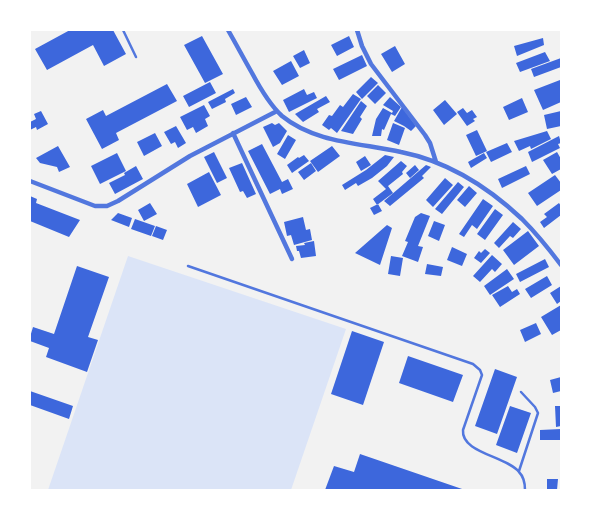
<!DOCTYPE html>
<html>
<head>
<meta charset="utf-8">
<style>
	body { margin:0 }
	#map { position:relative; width:591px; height:520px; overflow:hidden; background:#f2f2f2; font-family:Rubik,sans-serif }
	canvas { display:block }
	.frame { position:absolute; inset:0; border:31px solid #fff; pointer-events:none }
</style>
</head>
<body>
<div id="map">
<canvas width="591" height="520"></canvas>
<div class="frame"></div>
</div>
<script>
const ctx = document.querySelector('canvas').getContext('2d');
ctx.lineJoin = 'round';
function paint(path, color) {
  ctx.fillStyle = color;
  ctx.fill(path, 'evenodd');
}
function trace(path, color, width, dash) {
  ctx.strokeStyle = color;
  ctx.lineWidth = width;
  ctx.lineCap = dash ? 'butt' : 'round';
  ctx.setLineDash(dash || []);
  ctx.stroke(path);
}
paint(new Path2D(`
	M128 256 346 329 291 490H48Z`), '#dbe4f7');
paint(new Path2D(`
	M70 30H113L126 54 104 66 93 45 47 70 35 49Z
	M202 36 223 74 205 83 184 45Z
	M349 36 354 47 337 56 331 45Z
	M543 38 544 45 517 56 514 46Z
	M395 46 405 64 392 72 381 54Z
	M304 50 310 63 300 68 293 56Z
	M545 52 550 61 520 72 516 63Z
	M362 55 367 66 339 80 333 69Z
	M561 58V67L534 77 531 69Z
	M291 61 299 76 282 85 273 71Z
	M371 77 378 83 362 99 356 92Z
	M560 80 561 82V102L543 110 534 90Z
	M210 82 216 93 189 107 183 96Z
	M167 84 177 101 116 133 119 140 102 149 86 119 103 110 106 116Z
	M378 85 386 93 375 104 367 96Z
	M233 89 235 93 225 99 226 102 212 109 208 102Z
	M304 89 307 95 314 92 317 98 289 112 283 100Z
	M353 94 361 99 337 133 331 128 329 130 322 125 329 115 332 116 340 105 343 107Z
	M326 96 330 102 317 109 319 112 303 122 295 114Z
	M246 97 252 107 236 115 231 104Z
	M390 97 401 107 395 116 391 114 384 130 382 129 381 136H372L376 119 383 108 392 113 393 111 383 105Z
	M522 98 528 112 509 120 503 107Z
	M445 100 457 114 444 125 433 110Z
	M361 101 367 106 360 117 362 119 353 134 341 131Z
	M204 105 210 116 205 119 208 126 196 133 193 127 187 130 180 117Z
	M402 107 416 126 411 131 404 126 394 121Z
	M463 108 467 113 472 110 477 117 473 119 475 121 467 126 457 112Z
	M41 111 48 124 37 130 36 127 30 130V122L36 119 34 114Z
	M561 111V126L547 129 544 115Z
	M272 123 275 125 279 123 287 131 280 143 273 147 263 127Z
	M393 123 405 128 399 145 387 140Z
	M176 126 186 143 178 148 175 142 171 144 164 132Z
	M477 130 487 151 476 156 466 135Z
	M547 131 551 139 531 149 530 146 519 151 514 141Z
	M155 133 162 146 144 156 137 142Z
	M288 135 296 140 285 159 277 154Z
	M559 136 561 143 558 144 560 148 532 162 528 152Z
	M507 143 512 152 491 162 486 152Z
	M262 144 282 182 288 179 293 189 282 194 280 189 270 194 248 151Z
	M58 146 70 167 59 172 57 167 40 163 36 158Z
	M332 146 340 156 318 172 310 161Z
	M214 152 227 178 217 183 204 157Z
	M557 152 561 159V169L552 174 543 160Z
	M117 153 126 171 100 184 91 166Z
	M484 153 487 158 471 168 468 162Z
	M304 155 309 161 292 173 287 165 298 157 299 158Z
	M385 155 394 157 387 166 372 178 358 186 356 183 345 190 342 185 366 170Z
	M365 156 371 165 361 171 356 162Z
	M401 161 407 166 402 172 403 174 388 186 393 193 377 205 373 199 386 189 378 181Z
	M242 163 256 194 247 198 243 191 240 192 229 168Z
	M311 163 316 171 304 180 298 172Z
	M415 165 419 170 410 178 406 173Z
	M426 165 431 167 422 176 424 178 390 206 384 201Z
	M136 166 143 179 115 194 109 183 125 175 124 173Z
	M526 166 530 174 502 188 498 179Z
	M209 172 221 195 198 207 187 184Z
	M555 175 561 183V190L537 206 528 193Z
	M445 178 453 185 433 207 426 200Z
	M458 182 464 187 442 214 435 209Z
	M469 186 477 193 465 207 457 200Z
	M30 196 37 199 36 203 80 220 69 237 30 221Z
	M483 199 493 206 477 229 472 225 464 237 459 234Z
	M150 203 157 214 144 221 138 210Z
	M559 203 561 206V215L544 228 540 222 547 217 544 214Z
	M378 204 382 211 374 215 370 208Z
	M495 209 503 215 485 240 477 234Z
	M118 213 132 218 129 227 111 220Z
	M421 213 430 216 418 246 423 247 418 262 402 256 408 242 405 241 415 217Z
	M303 217 306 230 310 229 312 240 294 245 291 235 287 236 284 222Z
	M135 219 155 226 151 236 131 229Z
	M434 221 445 225 439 241 428 236Z
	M513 222 521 229 513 238 510 236 499 248 494 243Z
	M387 225 392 228 380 265 355 253Z
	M156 226 167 230 163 240 152 236Z
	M528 231 539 246 514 265 503 250Z
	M314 241 316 256 301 258 299 251H297L296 246 305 245 304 243Z
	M452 247 467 254 462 266 447 260Z
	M485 249 490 253 481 263 474 258 479 251 481 253Z
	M492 255 502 264 495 272 492 269 480 282 473 276Z
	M391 256 403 258 400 276 388 274Z
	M545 259 549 267 520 282 516 274Z
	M427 264 443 267 441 276 425 274Z
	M77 266 109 277 88 337 98 340 87 372 46 357 49 348 30 341V337L33 327 54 334Z
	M507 269 514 279 490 295 484 286Z
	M547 276 552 285 531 298 525 289Z
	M508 286 512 292 517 289 520 294 500 307 492 295Z
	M561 286V301L557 304 550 293Z
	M561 305V330L552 335 541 317Z
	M536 323 541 334 525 342 520 330Z
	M352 331 384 342 363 405 331 394Z
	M408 356 463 375 453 402 399 383Z
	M495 369 517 377 497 434 475 426Z
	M561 377V391L553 393 550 380Z
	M30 391 73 406 69 419 30 405Z
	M510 406 531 413 517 453 496 445Z
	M555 406H561V426L556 427Z
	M561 429V440H540V430Z
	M360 454 465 490H325L334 466 354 472Z
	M547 479H558L557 490H547Z`), '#3d67dc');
trace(new Path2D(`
	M123 30 136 57
	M188 266 473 364 480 370 482 375 463 430C461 453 506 456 519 472 524 477 525 483 525 490
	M519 471 538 413 535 407 521 392`), '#5277de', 2.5);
trace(new Path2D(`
	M228 30C236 44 244 59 252 73 260 88 269 104 282 116 315 143 361 143 401 152 446 161 488 187 522 219 536 233 549 249 561 265
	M357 30 362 46 371 64 425 135 430 143 436 162
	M233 133 292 259
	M30 181 95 206H107L118 201 190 156 277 111`), '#5277de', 4.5);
</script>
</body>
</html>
